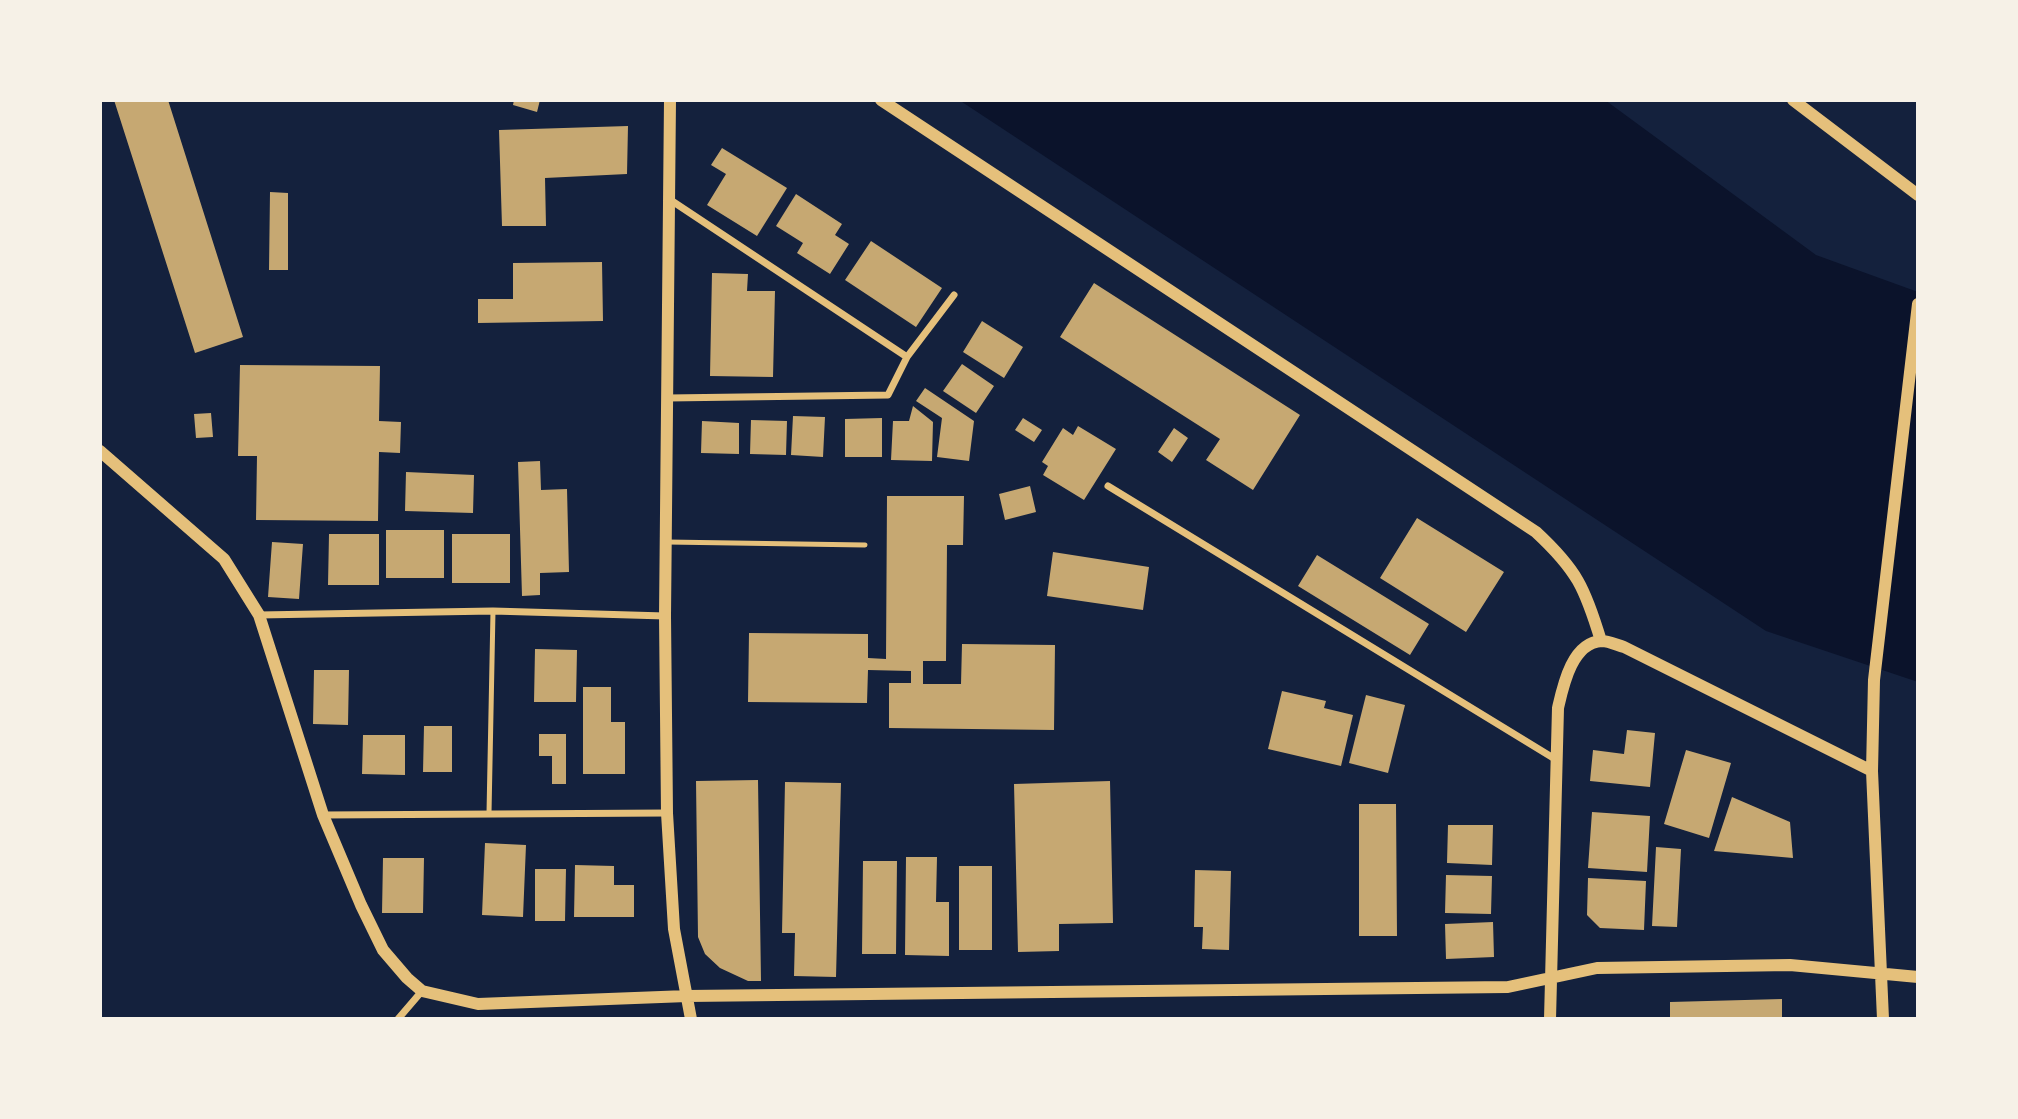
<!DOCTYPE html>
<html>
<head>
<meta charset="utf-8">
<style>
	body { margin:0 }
	#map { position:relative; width:2018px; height:1119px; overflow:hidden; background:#14213d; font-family:"Noto Serif",serif }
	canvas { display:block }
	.frame { position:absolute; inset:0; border:102px solid #f6f1e7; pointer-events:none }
</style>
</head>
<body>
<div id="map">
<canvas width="2018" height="1119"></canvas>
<div class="frame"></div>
</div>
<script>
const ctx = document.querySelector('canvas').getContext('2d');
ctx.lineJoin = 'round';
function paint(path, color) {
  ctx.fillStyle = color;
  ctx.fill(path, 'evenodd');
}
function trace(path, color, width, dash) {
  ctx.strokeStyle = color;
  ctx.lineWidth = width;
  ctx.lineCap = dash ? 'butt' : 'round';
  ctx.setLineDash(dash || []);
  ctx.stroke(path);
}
paint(new Path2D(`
	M959 100H1605L1816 255 1918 292V682L1766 631Z`), '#0b132b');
paint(new Path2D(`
	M114 100H168L243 337 195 353Z
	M514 100H540L537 112 513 105Z
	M628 126 627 174 545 178 546 226H502L499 130Z
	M722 148 787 188 757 236 707 205 726 174 711 165Z
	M270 192 288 193V270H269Z
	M796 194 842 224 835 235 849 244 830 274 797 253 803 243 776 226Z
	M871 241 942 288 916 327 845 280Z
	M602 262 603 321 478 323V299H513V263Z
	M712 273 748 274 747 291H775L773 377 710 376Z
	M1094 283 1300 415 1253 490 1206 460 1220 439 1060 337Z
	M982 321 1023 347 1004 378 963 352Z
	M962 364 994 386 976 413 943 391Z
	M240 365 380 366 379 421 401 422 400 453 379 452 378 521 256 520 257 456H238Z
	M925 388 974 421 969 461 937 457 942 418 916 401Z
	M913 406 933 422 932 461 891 460 893 421H909Z
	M211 413 213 437 196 438 194 414Z
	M793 416 825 417 823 457 791 455Z
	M882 418V457H845V419Z
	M1023 418 1042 430 1034 442 1015 430Z
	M751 420 787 421 786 455 750 454Z
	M702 421 739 423V454L701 453Z
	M1078 426 1116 449 1084 500 1043 475 1048 466 1042 462 1063 428 1073 435Z
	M1174 428 1188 438 1172 462 1158 452Z
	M540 461 541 490 567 489 569 572 540 573V595L522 596 518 462Z
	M406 472 474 475 473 513 405 511Z
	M1030 486 1036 512 1005 520 999 494Z
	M887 496H964L963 545H947L946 661H923V684H961L962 644 1055 645 1054 730 889 728V683H911V671L868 670 867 703 748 702 749 633 868 634V658L886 659Z
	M1417 518 1504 572 1466 632 1380 578Z
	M386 530H444V578H386Z
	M329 534H379V585H328Z
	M452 534H510V583H452Z
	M272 542 303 544 299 599 268 597Z
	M1053 552 1149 567 1143 610 1047 596Z
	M1317 555 1429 624 1410 655 1298 586Z
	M535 649 577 650 576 702H534Z
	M314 670H349L348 725 313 724Z
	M583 687H611V722H625V774H583Z
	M1282 691 1326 701 1324 708 1353 715 1341 766 1268 749Z
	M1366 695 1405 705 1388 773 1349 763Z
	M424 726H452V772H423Z
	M1627 730 1655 733 1650 787 1590 781 1593 750 1624 754Z
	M539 734H566V784H552V756H539Z
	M363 735H405V775L362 774Z
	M1686 750 1731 763 1709 838 1664 824Z
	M758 780 761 981H748L720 968 705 954 698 937 696 781Z
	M1110 781 1113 923 1059 924V951L1018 952 1014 784Z
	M785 782 841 783 836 977 794 976 795 933H782Z
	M1732 797 1790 822 1793 858 1714 851Z
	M1359 804H1396L1397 936H1359Z
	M1592 812 1650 816 1647 872 1588 868Z
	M1448 825H1493L1492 865 1447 863Z
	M485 843 526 845 523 917 482 915Z
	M1656 847 1681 849 1677 927 1652 926Z
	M906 857H937L936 902H949V956L905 955Z
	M383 858H424L423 913H382Z
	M863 861H897L896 954H862Z
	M575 865 614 866V885H634V917H574Z
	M959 866H992V950H959Z
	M535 869H566L565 921H535Z
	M1195 870 1231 871 1229 950 1202 949 1203 927H1194Z
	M1446 875 1492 876 1491 914 1445 913Z
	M1588 878 1646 881 1644 930 1600 928 1587 915Z
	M1493 922 1494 957 1446 959 1445 924Z
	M1782 999V1019H1670V1002Z`), '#c6a872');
trace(new Path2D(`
	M667 542 865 545
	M489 813 493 611`), '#e5c07b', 5);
trace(new Path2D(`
	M669 199 907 357
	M668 398 888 395 907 357 954 295
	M1108 486 1555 759
	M259 615 493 611 665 616
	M323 815 667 813
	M398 1019 422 991`), '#e5c07b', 7);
trace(new Path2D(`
	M670 100 665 616 667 813 674 929 691 1019
	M881 100 1536 532C1577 570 1585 588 1601 641
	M1793 100 1918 195
	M100 451 224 559 259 615 323 815 361 905 383 950 407 978 422 991 478 1004 687 996 1508 987 1597 968 1790 965 1918 977
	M1550 1019 1558 708C1563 686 1572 642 1602 641 1608 641 1617 645 1624 647L1872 771
	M1883 1019 1872 771 1874 680 1918 304`), '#e5c07b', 12);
</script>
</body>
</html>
